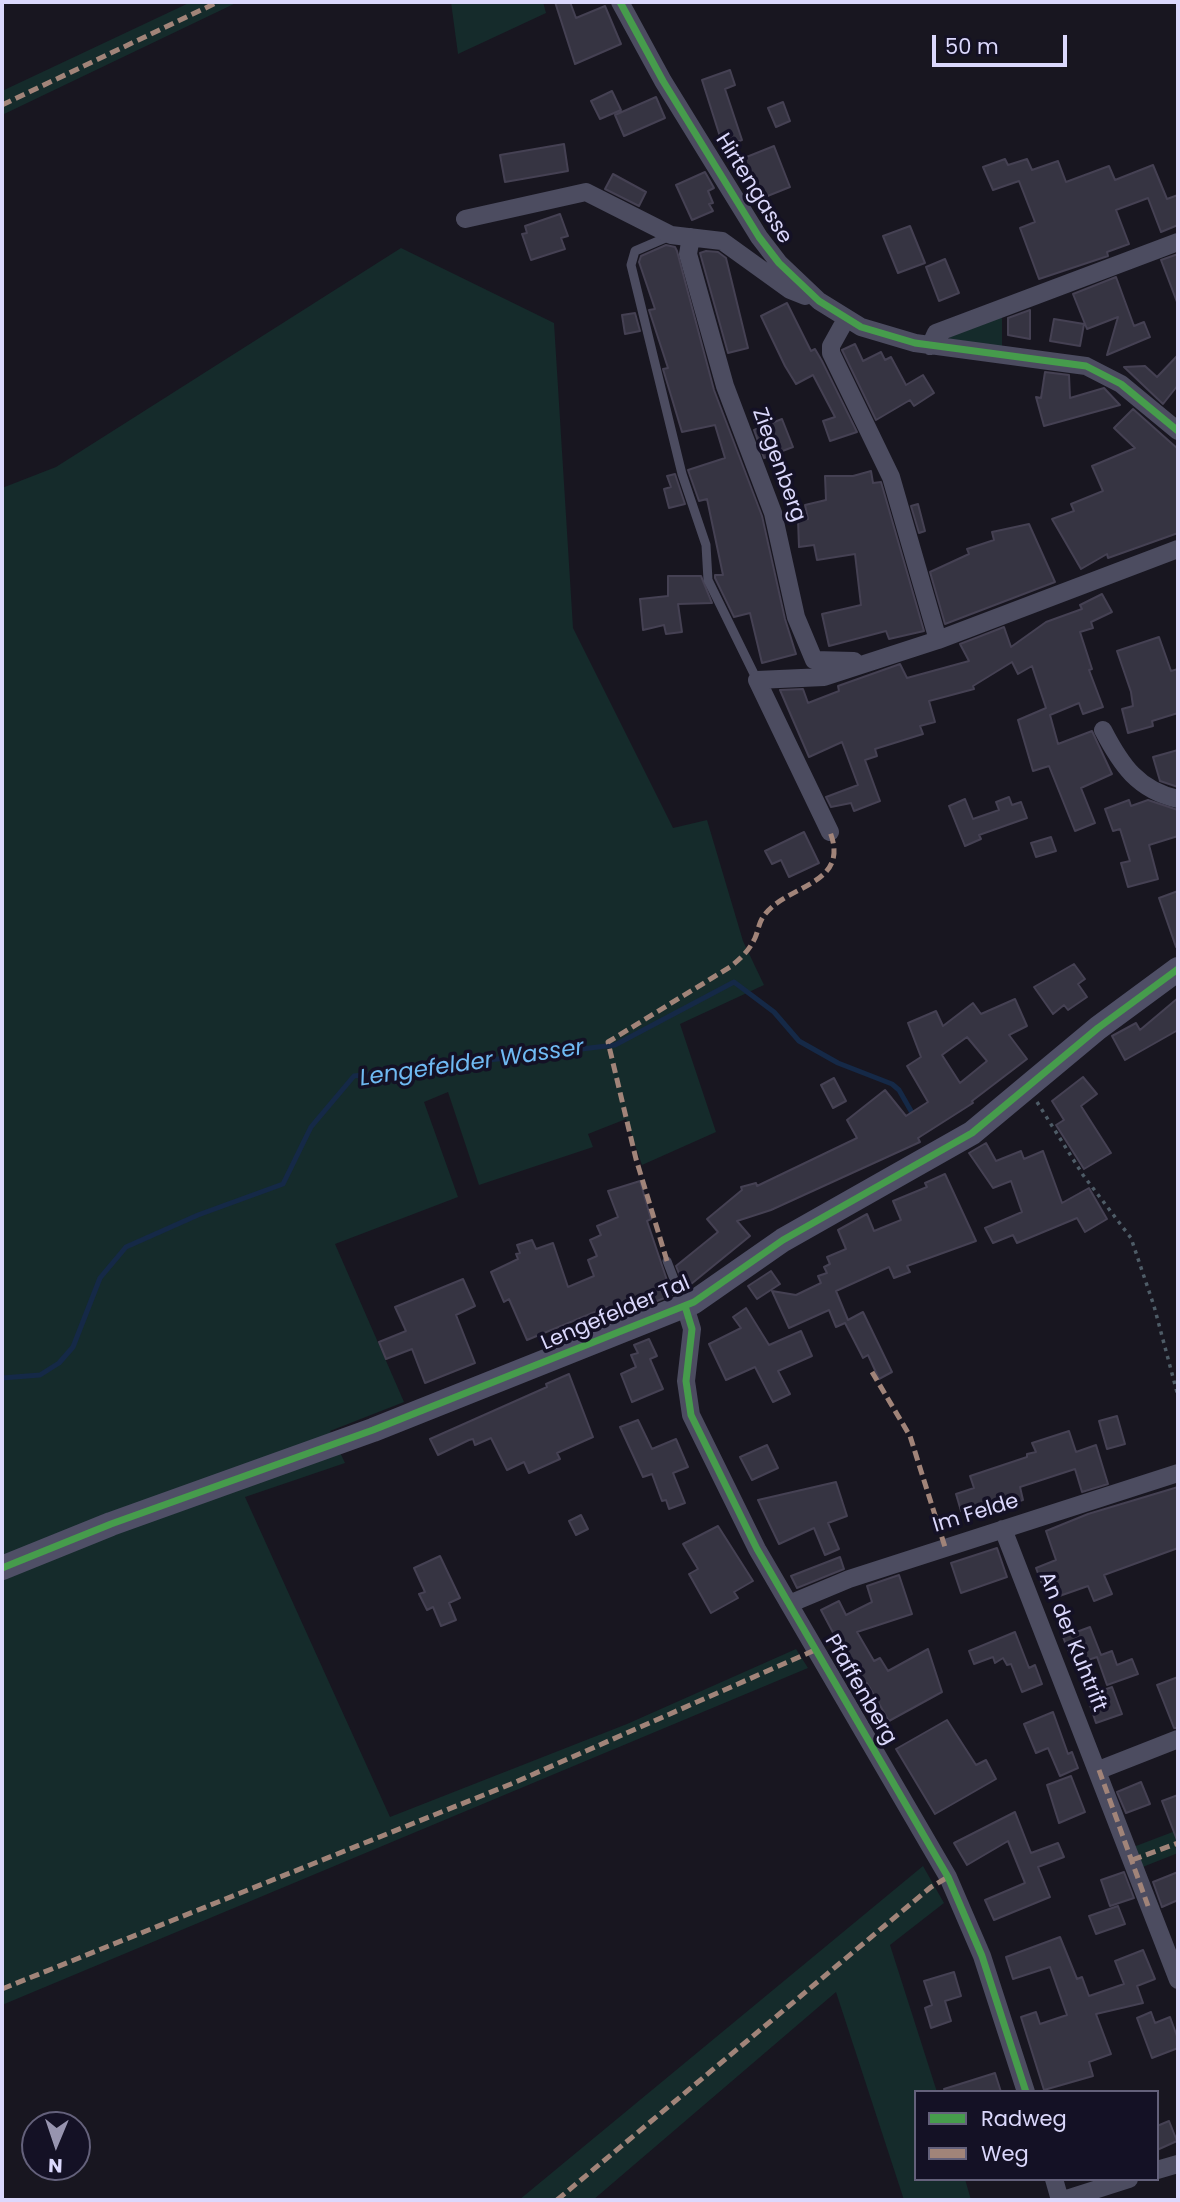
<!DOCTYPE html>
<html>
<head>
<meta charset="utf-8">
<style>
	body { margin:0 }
	#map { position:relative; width:1180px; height:2202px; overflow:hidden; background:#181620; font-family:Poppins,sans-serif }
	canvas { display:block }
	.frame { position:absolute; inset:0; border:4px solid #dbd8fc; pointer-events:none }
	.legend { position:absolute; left:914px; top:2090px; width:245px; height:91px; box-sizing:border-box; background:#141125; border:2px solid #64617b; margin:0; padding:9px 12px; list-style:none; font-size:21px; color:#dbd8fc }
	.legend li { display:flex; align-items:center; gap:14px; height:35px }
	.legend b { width:35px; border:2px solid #64617b }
	.north { position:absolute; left:21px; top:2111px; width:70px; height:70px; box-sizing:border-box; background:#141125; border:2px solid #64617b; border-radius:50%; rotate:182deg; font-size:19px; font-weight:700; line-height:28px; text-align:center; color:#dbd8fc }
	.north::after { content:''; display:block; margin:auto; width:24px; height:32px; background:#9794af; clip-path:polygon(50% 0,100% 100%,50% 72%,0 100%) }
	.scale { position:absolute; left:932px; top:35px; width:135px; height:32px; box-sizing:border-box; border:4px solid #dbd8fc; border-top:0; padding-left:9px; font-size:21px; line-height:24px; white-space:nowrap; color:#dbd8fc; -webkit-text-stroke:5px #141125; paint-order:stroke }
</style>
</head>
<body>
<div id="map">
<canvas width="1180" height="2202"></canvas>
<div class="frame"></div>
<ul class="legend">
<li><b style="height:9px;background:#469c4c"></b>Radweg</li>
<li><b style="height:9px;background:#a18479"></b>Weg</li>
</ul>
<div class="north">N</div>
<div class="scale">50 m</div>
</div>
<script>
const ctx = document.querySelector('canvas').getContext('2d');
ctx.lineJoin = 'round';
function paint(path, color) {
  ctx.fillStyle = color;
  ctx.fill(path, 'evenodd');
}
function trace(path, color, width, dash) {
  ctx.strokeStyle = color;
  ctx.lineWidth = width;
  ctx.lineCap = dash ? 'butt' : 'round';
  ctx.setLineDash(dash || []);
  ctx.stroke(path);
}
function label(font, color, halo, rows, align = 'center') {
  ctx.font = font + ' Poppins,sans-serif';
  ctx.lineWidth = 7;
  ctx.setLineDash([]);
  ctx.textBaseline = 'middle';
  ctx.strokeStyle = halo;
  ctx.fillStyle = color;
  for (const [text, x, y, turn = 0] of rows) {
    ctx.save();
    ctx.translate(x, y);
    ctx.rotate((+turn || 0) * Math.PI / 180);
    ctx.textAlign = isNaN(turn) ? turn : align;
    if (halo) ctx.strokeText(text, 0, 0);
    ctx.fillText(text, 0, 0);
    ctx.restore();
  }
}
paint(new Path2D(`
	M191 2H238L2 115V91Z
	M451 2H543L546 13 458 54Z
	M401 248 554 323 573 628 673 828 707 820 743 941 764 985 680 1024 716 1132 642 1165 626 1119 588 1134 593 1147 479 1185 448 1092 424 1102 458 1197 335 1244 404 1402 330 1431 345 1463 245 1497 390 1817 627 1724 796 1649 808 1668 2 2005V488L56 467Z
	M1002 315V347L949 341 950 335Z
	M1178 1830V1853L1135 1870 1128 1849Z
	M923 1866 944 1903 890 1945 937 2092H916V2179H965L971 2200H904L836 1992 593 2200H519Z`), '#152b2b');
trace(new Path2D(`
	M2 1378 40 1375 59 1363 73 1347 100 1278 126 1247 198 1215 283 1184 311 1127 354 1076 615 1045 734 982 774 1012 799 1041 838 1063 892 1084 899 1090 915 1118`), '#152947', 5);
const building = new Path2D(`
	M555 2H570L576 18 605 6 621 44 575 64Z
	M730 70 735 85 725 89 742 140 723 146 702 80Z
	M612 91 621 110 600 119 591 101Z
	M656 97 665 118 624 136 615 115Z
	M783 102 790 121 776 127 768 108Z
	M564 144 568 171 505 182 500 155Z
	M774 146 790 187 760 199 744 158Z
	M1005 159 1008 165 1027 159 1032 170 1058 161 1066 182 1109 166 1115 180 1153 165 1167 199 1178 195V225L1161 232 1148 198 1116 210 1129 244 1107 252 1108 256 1039 279 1020 228 1035 222 1019 181 993 190 983 167Z
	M705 172 714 188 708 191 713 203 709 204 713 211 692 220 676 185Z
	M613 174 646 192 639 206 605 189Z
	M560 214 568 236 561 238 565 249 531 260 522 234 527 233 525 226Z
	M910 226 925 263 898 273 883 236Z
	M666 245 675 247 677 251 714 390 762 516 785 619 796 654 762 663 750 613 734 617 715 578V575H723L707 499 699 501 688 470 725 458 715 425 682 432 663 369 668 368 649 310 655 309 639 262 641 256Z
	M706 251 718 252 726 258 748 348 728 353 700 253Z
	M1178 254V301L1177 302 1161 260Z
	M945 259 959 293 939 301 926 267Z
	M1116 277 1134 326 1144 322 1150 337 1107 355 1118 317 1087 329 1073 294Z
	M787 303 811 351 815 349 822 361 857 432 830 441 823 421 835 417 813 375 796 384 785 366 761 316Z
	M1030 310V339L1008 335V318Z
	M635 313 640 331 625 334 622 315Z
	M1054 319 1084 324 1080 346 1050 341Z
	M855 344 863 361 881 352 885 360 891 357 906 385 923 375 934 393 914 406 910 400 876 420 842 350Z
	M1178 355V385L1163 404 1124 367 1145 366 1157 377Z
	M1045 372 1069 375 1070 398 1104 388 1120 405 1044 426 1036 397 1041 398Z
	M1133 409 1178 449V533L1108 558 1107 554 1081 569 1052 519 1074 511 1071 504 1103 491 1092 466 1135 448 1114 428Z
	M782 419 793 447 764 458 754 430Z
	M871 471 873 483 881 482 924 631 889 639 886 631 829 646 822 614 861 605 855 554 817 560 814 545 799 547 798 520 808 519 805 505 826 500 825 476H853Z
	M675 474 685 504 669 508 664 489 671 487 667 476Z
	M918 504 925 531 919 533 911 506Z
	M1029 524 1055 582 945 624 930 572 969 554 967 549 994 540 992 532Z
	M668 576H701L712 603 678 604 682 632 666 634 664 625 643 630 640 599 668 596Z
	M1102 594 1112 612 1091 622 1093 628 1080 632 1092 669 1089 670 1103 707 1083 714 1079 703 1050 715 1058 744 1092 731 1112 774 1081 788 1095 823 1075 831 1049 766 1033 771 1018 720 1046 708 1032 666 1018 674 1012 662 973 686 974 689 929 701 935 722 920 726 923 734 875 749 877 756 865 760 880 801 854 811 851 803 831 807 826 797 858 785 842 742 809 757 780 690 803 689 808 703 839 691 838 686 900 664 907 678 969 661 960 644 1004 627 1011 647 1046 622 1082 609 1080 605Z
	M1159 637 1171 671 1178 669V713L1152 721 1153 726 1128 733 1122 709 1133 706 1131 692 1117 651Z
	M1178 750V787L1160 781 1153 757Z
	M1009 797 1012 805 1021 802 1027 818 979 835 981 839 965 846 949 806 965 799 973 819 999 810 996 802Z
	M1129 800 1131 806 1148 800 1178 810V836L1149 845 1158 879 1128 887 1121 863 1130 861 1120 829 1113 831 1105 809Z
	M804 832 819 863 789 877 781 860 772 864 765 851Z
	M1051 837 1056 851 1036 857 1031 843Z
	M1178 891V947H1176L1159 898Z
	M1074 964 1085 979 1078 984 1087 997 1068 1010 1064 1005 1053 1014 1034 987Z
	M1178 998V1030L1125 1060 1112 1036 1136 1023 1140 1030Z
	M1015 999 1027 1026 1009 1035 1027 1059 972 1101 973 1103 918 1138 920 1142 771 1210 737 1221 750 1236 685 1289 676 1266 718 1232 707 1219 742 1190 741 1187 756 1183 757 1186 857 1138 847 1120 885 1090 906 1116 928 1102 907 1066 921 1057 908 1023 936 1011 943 1026 973 1003 981 1014ZM967 1037 987 1061 960 1083 942 1055Z
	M1083 1077 1097 1094 1081 1106 1111 1153 1084 1169 1056 1125 1064 1120 1052 1101Z
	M834 1078 846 1101 833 1108 821 1085Z
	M986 1143 996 1161 1021 1151 1024 1159 1043 1151 1062 1203 1089 1188 1107 1219 1085 1232 1077 1218 1017 1243 1013 1235 993 1243 985 1228 1022 1212 1011 1181 993 1188 969 1153Z
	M945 1174 976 1241 907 1266 910 1272 894 1278 889 1267 836 1291 848 1320 863 1312 892 1372 879 1379 868 1355 863 1358 845 1323 836 1327 829 1310 789 1328 772 1291 796 1295 821 1283 818 1276 827 1273 824 1267 830 1264 827 1257 846 1249 838 1230 867 1214 874 1231 901 1220 893 1201 927 1187 925 1183Z
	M640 1181 651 1219 647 1221 672 1295 612 1319 607 1307 527 1340 509 1299 504 1302 491 1272 518 1259 516 1254 520 1253 517 1245 532 1240 536 1249 553 1243 568 1287 594 1276 588 1260 597 1256 590 1240 601 1235 597 1226 618 1217 608 1191Z
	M771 1271 780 1284 757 1299 748 1286Z
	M463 1279 475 1306 456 1315 475 1363 425 1383 412 1349 386 1359 379 1342 406 1331 395 1307Z
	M746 1308 769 1345 801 1331 812 1356 778 1371 790 1394 773 1402 755 1367 726 1380 709 1344 741 1328 733 1317Z
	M649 1339 657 1356 650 1359 663 1389 632 1402 621 1374 636 1367 631 1355 638 1353 634 1345Z
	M569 1374 593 1437 557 1453 560 1459 529 1473 524 1462 507 1470 491 1438 475 1445 473 1439 469 1440 438 1455 430 1439 547 1387 546 1384Z
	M1117 1416 1125 1444 1107 1449 1099 1421Z
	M638 1420 652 1449 676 1439 688 1467 673 1473 685 1503 669 1509 666 1500 662 1501 652 1474 643 1477 620 1427Z
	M1069 1431 1076 1452 1096 1445 1108 1484 1082 1492 1075 1469 1020 1487 1023 1500 981 1512 979 1505 961 1511 956 1494 974 1488 970 1476 1027 1457V1454L1036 1452 1032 1443Z
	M767 1445 778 1468 752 1480 740 1457Z
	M836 1482 847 1516 828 1523 839 1549 825 1555 814 1528 779 1544 758 1500Z
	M1178 1487V1548L1104 1575 1112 1594 1094 1601 1088 1586 1048 1600 1036 1568 1056 1560 1046 1531 1088 1514Z
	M581 1515 588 1529 576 1535 569 1521Z
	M718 1526 753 1581 734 1592 738 1598 711 1613 689 1574 698 1569 683 1544Z
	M997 1548 1007 1577 961 1593 951 1563Z
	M440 1556 460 1598 449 1603 456 1620 441 1626 433 1607 427 1610 419 1594 425 1592 414 1568Z
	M840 1557 844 1569 797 1588 791 1576Z
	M899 1575 912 1614 857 1632 874 1661 880 1658 888 1671 928 1649 942 1692 889 1721 867 1683 860 1687 835 1644 838 1642 821 1610 839 1601 846 1615 872 1602 867 1586Z
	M1090 1627 1101 1655 1112 1651 1117 1665 1132 1659 1138 1674 1107 1685 1097 1657 1074 1665 1063 1637Z
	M1015 1632 1029 1668 1035 1665 1042 1684 1022 1692 1011 1664 1007 1665 1003 1658 995 1663 993 1657 974 1664 969 1651Z
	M1178 1677V1728H1174L1157 1685Z
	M1112 1687 1122 1714 1096 1723 1087 1696Z
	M1053 1712 1068 1754 1072 1752 1078 1768 1060 1776 1048 1748 1036 1753 1024 1724Z
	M947 1720 976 1765 986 1760 996 1779 935 1814 896 1749Z
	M1071 1776 1085 1812 1059 1823 1047 1785Z
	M1141 1782 1150 1804 1126 1813 1117 1792Z
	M1178 1795V1840H1177L1162 1801Z
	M1015 1812 1031 1853 1058 1843 1064 1857 1038 1867 1050 1897 994 1920 985 1900 1025 1883 1008 1841 967 1865 954 1843Z
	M1124 1872 1134 1898 1110 1906 1101 1880Z
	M1178 1872V1900L1162 1907 1153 1882Z
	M1118 1906 1125 1924 1096 1934 1089 1916Z
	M1060 1937 1077 1979 1082 1977 1089 1996 1124 1984 1115 1961 1143 1950 1155 1979 1137 1986 1143 2003 1096 2014 1111 2054 1089 2062 1093 2076 1044 2090 1021 2017 1036 2012 1040 2024 1067 2015 1050 1967 1013 1979 1006 1957Z
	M954 1972 961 1996 945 2001 951 2021 931 2028 925 2008 932 2005 924 1981Z
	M1151 2012 1155 2023 1170 2017 1178 2039V2048L1152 2058 1137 2018Z
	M995 2073 1001 2092H945L944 2089Z
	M1169 2121 1177 2141 1157 2150V2126Z`);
paint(building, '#363442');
trace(building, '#454153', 2);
trace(new Path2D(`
	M1037 1102 1083 1175 1131 1238 1154 1306 1178 1396`), '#4e5c67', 3.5, [3.5, 5]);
trace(new Path2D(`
	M670 236 635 251 631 265 682 474 706 545 708 580 757 680
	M667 1261 684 1305`), '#4c4c60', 9);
trace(new Path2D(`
	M620 2 663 81 759 237 779 263 819 301 861 327 915 343 1086 366 1121 384 1178 431
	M465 219 586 192 671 235 722 241 790 290 805 296
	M691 237 688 254 725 386 773 513 796 617 814 660 854 661
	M846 319 831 346V353L891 477 938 640
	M930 346 936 333 1178 242
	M1103 730C1121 765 1138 790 1178 799
	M830 832 757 680 824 677 938 640 1178 549
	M685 1306 692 1329 686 1381 691 1415 757 1549 948 1877 982 1956 1026 2092
	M1003 1529 1178 1980
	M789 1604 849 1579 1178 1473
	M1099 1770 1178 1739
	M1157 2170 1178 2164
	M1054 2179 1060 2200
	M1063 2200 1129 2179`), '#4c4c60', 18);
trace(new Path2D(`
	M2 1568 111 1524 373 1430 694 1302 783 1240 972 1133 1098 1028 1178 969`), '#4f4f66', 24);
trace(new Path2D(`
	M2 105 218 2
	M667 1261 636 1159 608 1042 730 967C741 958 749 951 755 938 758 931 759 923 763 917 785 884 851 886 830 832
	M872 1372 910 1436 945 1547
	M1099 1770 1148 1906
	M1132 1860 1178 1843
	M2 1989 511 1784 815 1650
	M557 2200 931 1887 948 1877`), '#a18479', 5, [10, 5]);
trace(new Path2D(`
	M620 2 663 81 759 237 779 263 819 301 861 327 915 343 1086 366 1121 384 1178 431
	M685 1306 692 1329 686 1381 691 1415 757 1549 948 1877 982 1956 1026 2092
	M2 1568 111 1524 373 1430 694 1302 783 1240 972 1133 1098 1028 1178 969`), '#469c4c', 7);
label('21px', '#dbd8fc', '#141125', [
	["Hirtengasse",753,189,58],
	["Ziegenberg",778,465,70],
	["Lengefelder Tal",616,1314,-23],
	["Im Felde",976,1514,-17],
	["An der Kuhtrift",1072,1642,68],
	["Pfaffenberg",860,1690,60]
]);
label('italic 23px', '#6fbaf3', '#141125', [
	["Lengefelder Wasser",472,1064,-8]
]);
</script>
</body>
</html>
